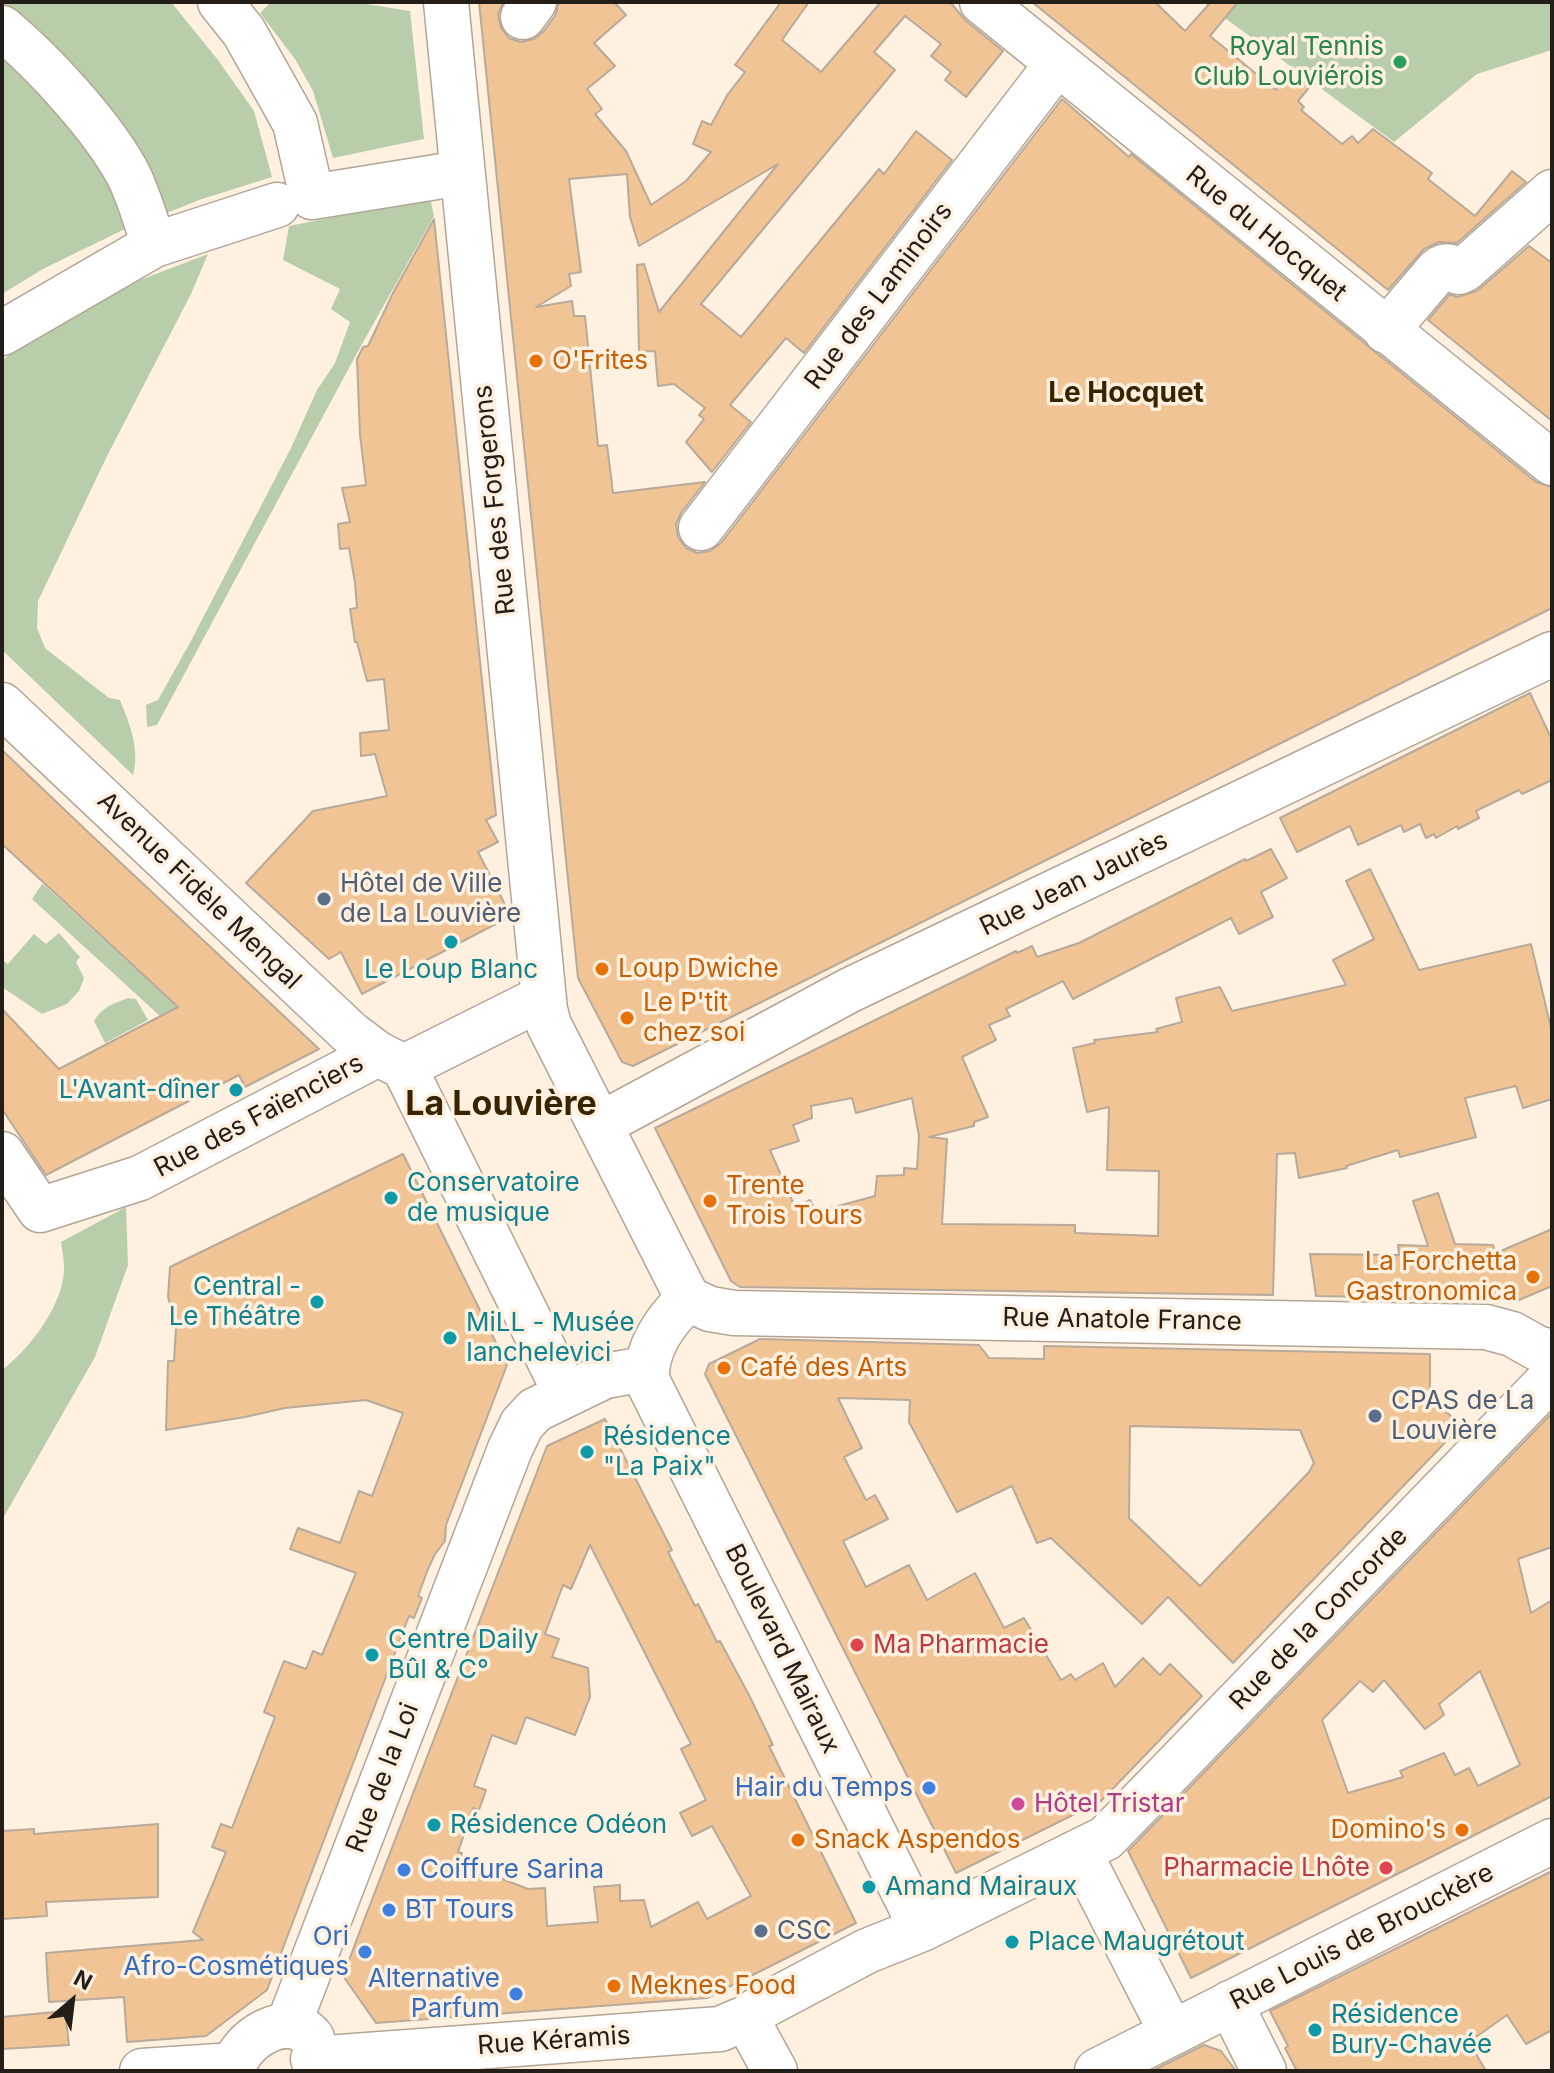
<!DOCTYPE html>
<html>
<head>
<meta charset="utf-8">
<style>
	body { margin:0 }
	#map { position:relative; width:1554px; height:2073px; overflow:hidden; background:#fff0e0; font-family:Inter,sans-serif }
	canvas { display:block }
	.frame { position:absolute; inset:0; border:4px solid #231e18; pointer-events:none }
	.north { position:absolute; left:32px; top:1961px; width:80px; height:80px; -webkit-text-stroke:6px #fff0e0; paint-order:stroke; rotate:28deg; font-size:22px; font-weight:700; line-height:32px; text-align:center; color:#231e18 }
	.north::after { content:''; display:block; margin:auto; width:28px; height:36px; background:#231e18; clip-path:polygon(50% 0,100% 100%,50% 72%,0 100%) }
</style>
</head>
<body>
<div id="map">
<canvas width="1554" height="2073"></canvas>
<div class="frame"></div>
<div class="north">N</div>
</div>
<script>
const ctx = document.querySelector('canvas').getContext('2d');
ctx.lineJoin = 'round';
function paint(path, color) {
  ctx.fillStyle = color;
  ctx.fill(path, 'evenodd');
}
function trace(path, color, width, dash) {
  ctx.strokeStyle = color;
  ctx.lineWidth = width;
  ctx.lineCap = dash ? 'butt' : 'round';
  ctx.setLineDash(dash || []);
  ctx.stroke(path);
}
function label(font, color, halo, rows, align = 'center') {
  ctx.font = font + ' Inter,sans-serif';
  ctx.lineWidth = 7;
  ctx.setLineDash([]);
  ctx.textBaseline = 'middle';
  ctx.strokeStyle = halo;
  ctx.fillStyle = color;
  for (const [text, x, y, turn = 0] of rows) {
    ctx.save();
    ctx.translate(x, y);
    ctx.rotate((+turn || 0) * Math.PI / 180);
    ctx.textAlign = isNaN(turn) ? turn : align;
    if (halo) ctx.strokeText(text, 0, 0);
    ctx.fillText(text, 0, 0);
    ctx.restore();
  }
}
paint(new Path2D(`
	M2 2H171L218 60 254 111 272 177 199 200 162 215 2 10Z
	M271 2H354L410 11 424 139 333 158 313 91 295 59 260 13Z
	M1203 2H1552V50L1477 74 1394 142Z
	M2 54 20 70 91 150 129 227 43 269 2 294Z
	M430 198 434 216 357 353 157 725 147 727 146 705 158 700 192 639 291 448 317 390 335 363 350 322 331 309 340 289 283 260 289 226Z
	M208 254 191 294 107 456 38 601 37 628 45 648 109 698 120 700C130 725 140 749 133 775L2 650V360L48 328 127 285Z
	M42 884H43L177 1007 160 1016 32 899Z
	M59 933 80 957 76 962 84 978 79 991 67 1004 42 1014 2 987V960L8 964 34 934 46 944Z
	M128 998 136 999 148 1020 105 1043 94 1021C101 1008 114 1003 128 998Z
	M126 1207 128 1265 95 1357 2 1520V1370C29 1350 65 1303 64 1267 64 1259 62 1250 61 1242Z`), '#b8cda9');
const building = new Path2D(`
	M479 2H503L498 15 501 28 509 38 521 42 534 39 543 32 555 16 559 2H614L626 15 594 43 615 66 587 89 602 109 595 114 626 151 651 205 686 181 711 152 693 144 702 121 711 125 728 94 745 72 735 65 781 2H809L782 40 821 72 881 2H950L966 21 1003 51 966 97 945 80 951 72 931 56 941 44 905 16 874 52 895 70 701 304 741 337 879 169 884 174 916 131 952 160 804 353 786 338 730 405 751 422 712 472 686 442 704 419 699 415 705 408 674 384 658 386 655 351 639 352 637 265 644 264 659 312 778 164 639 246 630 217 627 174 569 179 581 272 569 274 571 286 536 307 572 301 574 316H585L598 446 607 445 613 493 705 482 681 513 676 524 678 537 686 548 697 553 710 551 721 543 1062 99 1129 157 1131 154 1536 482 1552 487V608L633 1066 622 1062 578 978Z
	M1032 2H1155L1185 31 1211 2H1238L1210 36 1276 90 1293 70 1312 84 1298 101 1304 107 1301 110 1342 144 1352 136 1358 143 1373 129 1432 173 1428 179 1475 216 1512 171 1526 182 1457 243 1439 242 1424 249 1388 290Z
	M434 219 496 815 486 820 498 842 478 852 511 916 362 994 341 952 329 959 246 883 313 811 387 796 375 754 361 756 360 733 389 730 384 679 367 681 357 642H355L350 609 357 608 355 583 349 548 340 549 338 524 350 522 342 488 366 485 360 435 357 359 363 347 368 346 393 293Z
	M1529 246 1552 263V421L1428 320 1450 294 1457 297 1477 291Z
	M1530 693 1552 740V780L1522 794 1519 790 1476 811 1479 818 1458 829 1457 826 1436 838 1434 834 1426 838 1420 824 1404 832 1401 825 1358 845 1350 826 1297 852 1280 818Z
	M2 750 89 833 319 1049 245 1087 239 1075 46 1175 2 1109V1009L59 1069 178 1007 2 844Z
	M1271 849 1287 878 1261 892 1273 917 1239 934 1231 918 1073 999 1063 981 1006 1009 1010 1016 989 1025 996 1040 962 1057 988 1117 974 1122V1126L929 1137 947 1139 942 1224 1075 1225V1233L1158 1236 1159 1171 1107 1170 1109 1107 1087 1112 1073 1048 1095 1043 1094 1040 1158 1032 1156 1029 1182 1022 1176 998 1220 987 1232 1011 1346 985 1333 960 1374 939 1346 881 1370 869 1419 970 1531 944 1552 1032V1099L1523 1108 1516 1086 1465 1098 1476 1137 1400 1157 1398 1150 1346 1166 1347 1168 1299 1178 1295 1153 1277 1154 1273 1295 740 1287 731 1281 655 1128 1016 951 1017 953 1032 946 1037 957 1079 943 1245 859 1246 861ZM852 1098 856 1113 912 1098 919 1136 917 1169 904 1168V1175L877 1176 875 1196 816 1212 810 1200 795 1207 770 1150 799 1141 793 1125 812 1118 811 1106Z
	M403 1154 507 1365 446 1525 445 1541 435 1554 428 1569 418 1596 422 1598 414 1618 409 1616 267 1990 206 2036 127 2042 124 1997 49 2002 46 1953 203 1940 193 1932 226 1852 212 1847 221 1824 232 1828 275 1717 264 1712 284 1661 306 1669 313 1651 322 1655 356 1573 290 1549 298 1528 340 1543 359 1491 372 1496 403 1413 366 1400 285 1408 245 1417 166 1430 168 1361H174L176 1327 168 1297 170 1267Z
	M1438 1193 1455 1244 1493 1245 1496 1253 1552 1229V1286L1519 1300 1316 1296 1310 1254 1399 1255 1398 1245 1428 1246 1413 1201Z
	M760 1339 979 1345 989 1358 1044 1359V1346L1430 1354V1396L1461 1426 1233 1663 1168 1597 1142 1624 1051 1538 1037 1543 1012 1486 957 1512 909 1422 910 1400 838 1398 862 1448 844 1457 866 1500 875 1495 888 1519 843 1541 866 1587 909 1565 927 1600 975 1573 1004 1628 1024 1618 1061 1680 1071 1674 1075 1680 1103 1663 1115 1687 1143 1658 1160 1675 1170 1664 1202 1696 1101 1801 956 1873 705 1374 709 1364ZM1130 1426 1300 1430 1314 1463 1309 1472 1200 1586 1129 1518Z
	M1552 1413V1547L1518 1559 1531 1613 1552 1600V1796L1191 1978 1128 1851ZM1480 1671 1520 1765 1478 1786 1469 1768 1455 1775 1444 1753 1400 1771 1403 1777 1348 1793 1322 1720 1360 1681 1373 1692 1384 1680 1425 1729 1444 1715 1439 1704Z
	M605 1419 672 1550 668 1552 695 1606 698 1604 717 1642 720 1641 750 1697 773 1745 769 1746 856 1923 707 1998 376 2023 343 1976 363 1923 547 1446ZM590 1545 691 1744 681 1749 706 1800 680 1813 692 1836 712 1826 751 1896 707 1919 698 1902 651 1927 644 1900 620 1901V1885L594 1887 598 1922 547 1926 545 1888 528 1889 459 1862 462 1853 458 1852 473 1808 479 1810 486 1790 474 1786 492 1735 516 1744 526 1717 575 1735 590 1697 588 1668 552 1657 559 1639 545 1634 563 1585 571 1589Z
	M158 1824V1897L46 1902 47 1916 2 1919V1831L34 1829V1834Z
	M1552 1871V2030L1526 2044 1507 2015 1469 2042 1486 2071H1297L1285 2048 1288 2046 1270 2011Z
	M65 2011 69 2045 2 2049V2017Z
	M1204 2045 1221 2051 1236 2071H1152Z`);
paint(building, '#f0c494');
trace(building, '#b8aa9b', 2);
const minor = new Path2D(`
	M220 2 244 32 295 123 312 197 461 173
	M446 2 545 1010 549 1025 688 1299C666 1320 645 1349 647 1380L922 1929
	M982 2 1552 463
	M523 17 534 2
	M2 28C44 63 102 126 128 174 139 196 146 222 154 245
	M1386 331 1438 270C1446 264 1452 266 1459 272L1465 269 1552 192
	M2 333 154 245 277 205
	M701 528 1057 64
	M2 705 350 1033 378 1054 404 1067
	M404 1067 566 1394
	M404 1067 542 998
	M601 1124 850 990 1552 654
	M2 1154 40 1210 140 1178 378 1054
	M688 1299 710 1309 734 1313 1486 1327 1512 1334 1537 1348 1552 1352
	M1079 1852 1172 2033
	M1230 2003 1264 2071
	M746 2018 775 2071
	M288 2026 510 1449 522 1424 535 1410 605 1376 645 1369
	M313 2059 720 2029 746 2018 765 2005 867 1951 922 1929 1106 1838 1552 1377
	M142 2071 234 2065
	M233 2071C237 2040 289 2008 312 2038
	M1097 2071 1552 1841`);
trace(minor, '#b3a596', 47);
trace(minor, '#fff', 44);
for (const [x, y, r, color] of [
	[1400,62,8,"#2e9e5b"],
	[536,361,8,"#e8710a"],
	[324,899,8,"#5c6f8a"],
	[451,942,8,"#0f9aa8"],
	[602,969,8,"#e8710a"],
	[627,1018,8,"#e8710a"],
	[236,1090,8,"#0f9aa8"],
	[391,1198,8,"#0f9aa8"],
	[710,1201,8,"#e8710a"],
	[1533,1277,8,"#e8710a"],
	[317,1302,8,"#0f9aa8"],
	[450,1338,8,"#0f9aa8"],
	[724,1368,8,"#e8710a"],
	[1375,1416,8,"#5c6f8a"],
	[587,1452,8,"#0f9aa8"],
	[857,1645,8,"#e0444e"],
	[372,1655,8,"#0f9aa8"],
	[929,1788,8,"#3f7fe0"],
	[1018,1804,8,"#d1479c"],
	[434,1825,8,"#0f9aa8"],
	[1462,1830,8,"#e8710a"],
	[798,1840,8,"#e8710a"],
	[1386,1868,8,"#e0444e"],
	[404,1870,8,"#3f7fe0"],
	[869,1887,8,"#0f9aa8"],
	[389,1910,8,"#3f7fe0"],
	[761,1931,8,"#5c6f8a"],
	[1012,1942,8,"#0f9aa8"],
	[365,1952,8,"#3f7fe0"],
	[614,1986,8,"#e8710a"],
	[516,1994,8,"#3f7fe0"],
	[1315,2030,8,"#0f9aa8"]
]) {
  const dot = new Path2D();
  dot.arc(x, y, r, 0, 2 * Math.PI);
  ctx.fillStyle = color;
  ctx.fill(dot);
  trace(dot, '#fff0e0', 3);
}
label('26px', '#27864d', '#fff0e0', [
	["Royal Tennis",1384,47],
	["Club Louviérois",1384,77]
], 'right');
label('26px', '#231e18', '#fff0e0', [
	["Rue du Hocquet",1266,234,39],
	["Rue des Laminoirs",879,296,-53],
	["Rue des Forgerons",495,500,-96],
	["Rue Jean Jaurès",1074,884,-26],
	["Avenue Fidèle Mengal",199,891,44],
	["Rue des Faïenciers",259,1116,-28],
	["Rue Anatole France",1122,1320,1],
	["Rue de la Concorde",1319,1619,-46],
	["Boulevard Mairaux",782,1649,64],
	["Rue de la Loi",383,1778,-69],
	["Rue Louis de Brouckère",1362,1937,-27],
	["Rue Kéramis",554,2041,-4]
]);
label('26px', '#c56008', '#fff0e0', [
	["O'Frites",552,361],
	["Loup Dwiche",618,969],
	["Le P'tit",643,1003],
	["chez soi",643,1033],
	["Trente",726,1186],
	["Trois Tours",726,1216],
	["La Forchetta",1517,1262,"right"],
	["Gastronomica",1517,1292,"right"],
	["Café des Arts",740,1368],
	["Domino's",1446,1830,"right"],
	["Snack Aspendos",814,1840],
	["Meknes Food",630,1986]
], 'left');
label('26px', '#4e5e75', '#fff0e0', [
	["Hôtel de Ville",340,884],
	["de La Louvière",340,914],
	["CPAS de La",1391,1401],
	["Louvière",1391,1431],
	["CSC",777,1931]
], 'left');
label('26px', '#0d838f', '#fff0e0', [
	["Le Loup Blanc",451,970,"center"],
	["L'Avant-dîner",220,1090,"right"],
	["Conservatoire",407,1183],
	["de musique",407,1213],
	["Central -",301,1287,"right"],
	["Le Théâtre",301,1317,"right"],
	["MiLL - Musée",466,1323],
	["Ianchelevici",466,1353],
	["Résidence",603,1437],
	["\"La Paix\"",603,1467],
	["Centre Daily",388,1640],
	["Bûl & C°",388,1670],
	["Résidence Odéon",450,1825],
	["Amand Mairaux",885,1887],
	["Place Maugrétout",1028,1942],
	["Résidence",1331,2015],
	["Bury-Chavée",1331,2045]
], 'left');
label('26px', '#be3a42', '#fff0e0', [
	["Ma Pharmacie",873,1645],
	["Pharmacie Lhôte",1370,1868,"right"]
], 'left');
label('26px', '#366cbe', '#fff0e0', [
	["Hair du Temps",913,1788],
	["Coiffure Sarina",420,1870,"left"],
	["BT Tours",405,1910,"left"],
	["Ori",349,1937],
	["Afro-Cosmétiques",349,1967],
	["Alternative",500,1979],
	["Parfum",500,2009]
], 'right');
label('26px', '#b23c85', '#fff0e0', [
	["Hôtel Tristar",1034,1804]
], 'left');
label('bold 28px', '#382500', '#fff0e0', [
	["Le Hocquet",1126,394]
]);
label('bold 34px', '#382500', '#fff0e0', [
	["La Louvière",501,1105]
]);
</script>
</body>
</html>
